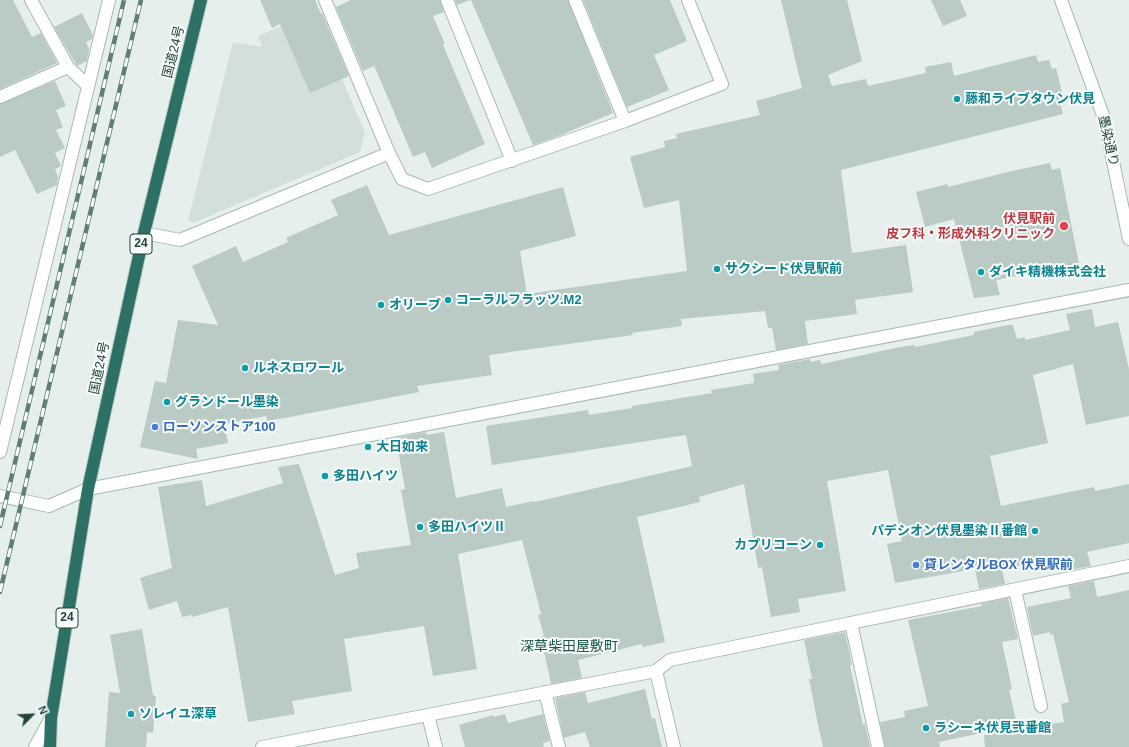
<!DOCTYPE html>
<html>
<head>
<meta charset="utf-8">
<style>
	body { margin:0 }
	#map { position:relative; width:1129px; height:747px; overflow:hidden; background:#e6efeb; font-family:Arial,sans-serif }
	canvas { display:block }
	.north { position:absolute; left:12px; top:695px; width:40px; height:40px; -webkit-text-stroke:3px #f7fbf9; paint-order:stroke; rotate:66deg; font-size:11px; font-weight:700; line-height:16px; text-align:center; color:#23433c }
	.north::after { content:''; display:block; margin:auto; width:14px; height:18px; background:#23433c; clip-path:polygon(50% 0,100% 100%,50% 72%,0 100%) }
</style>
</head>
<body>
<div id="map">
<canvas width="1129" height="747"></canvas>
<div class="north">N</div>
</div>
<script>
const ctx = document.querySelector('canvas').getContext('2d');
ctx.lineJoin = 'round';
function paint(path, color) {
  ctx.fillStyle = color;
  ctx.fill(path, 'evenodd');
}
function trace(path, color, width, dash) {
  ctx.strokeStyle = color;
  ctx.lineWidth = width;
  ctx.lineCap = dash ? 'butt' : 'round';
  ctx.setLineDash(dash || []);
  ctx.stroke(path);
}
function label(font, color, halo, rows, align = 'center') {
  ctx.font = font + ' Arial,"Noto Sans JP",sans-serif';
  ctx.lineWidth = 4;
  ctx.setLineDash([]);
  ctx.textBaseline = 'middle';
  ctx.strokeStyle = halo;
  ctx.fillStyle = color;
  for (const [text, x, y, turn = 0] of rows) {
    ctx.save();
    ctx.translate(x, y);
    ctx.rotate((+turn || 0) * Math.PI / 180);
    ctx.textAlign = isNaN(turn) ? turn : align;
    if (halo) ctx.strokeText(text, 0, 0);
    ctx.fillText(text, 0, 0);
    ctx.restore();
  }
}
paint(new Path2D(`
	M313 13 365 132 360 152 193 223 188 221 233 42 262 47 258 36Z`), '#d3dfda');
paint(new Path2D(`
	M0 0H13L32 37 41 33 57 63 0 89Z
	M260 0H315L321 14 322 13 349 76 310 93 280 24 272 28Z
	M351 0H440L444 12 433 16 445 44 443 45 485 144 432 168 425 152 413 157 377 72 374 66 363 71 336 7Z
	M455 0H470L457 5Z
	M471 0H568L613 113 561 135 533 145Z
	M583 0H670L687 41 654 55 669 90 627 107Z
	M781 0H847L862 61 828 75 832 86 866 79 868 86 926 73 925 67 951 62 954 76 1036 55 1038 62 1049 60 1052 69 1056 68 1064 101 1060 102 1063 114 841 170 852 253 906 245 913 292 855 300 857 314 805 321 808 344 776 350 772 328H768L765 311 681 319 682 326 632 333 633 335 489 355 492 375 417 386 419 392 285 418 267 421 266 416 224 424 228 443 196 449 198 459 140 447 155 381 166 383 178 320 218 325 192 266 236 246 243 262 288 242 286 238 338 215 331 200 367 185 389 235 563 187 576 236 520 251 527 294 687 271 679 200 644 208 630 157 665 147 664 141 677 138 676 134 760 115 756 101 802 88Z
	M931 0H960L967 16 943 26Z
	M82 13 93 35 92 39 86 42 89 49 87 61 77 66 54 27Z
	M55 81 66 106 56 110 63 127 56 130 65 148 55 153 61 166 55 169 58 177 57 185 37 194 15 150 0 157V104Z
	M1050 163 1052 170 1060 168 1079 264 996 280 1000 295 974 298 954 219 925 227 916 192 947 184 948 187 1012 171Z
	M1092 309 1095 327 1118 322 1129 369V416L1086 425 1073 364 1033 375 1048 443 990 456 1001 506 1094 487 1095 491 1129 484V543L1087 552 1091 566 1065 571 1062 557 1002 569 1005 584 979 589 975 569 895 583 887 544 902 541 888 470 827 481 846 591 798 599 800 612 771 617 762 567 758 568 744 484 699 497 700 502 637 517 665 642 643 647 642 644 578 660 582 678 551 684 541 637 544 636 538 615 541 614 522 540 458 554 477 669 433 676 424 626 344 639 352 691 292 701 295 714 248 722 228 607 192 617V615L182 617 177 601 149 610 140 578 172 568 158 487 202 480 206 506 283 483 278 467 299 464 335 575 359 568 356 553 411 545 401 490 405 489 396 438 426 432 427 435 444 432 456 498 502 488 506 507 534 501 535 502 692 466 686 435 492 465 486 426 588 410 589 415 632 408V406L712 393 711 390 754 383 753 374 779 370 778 365 810 359 811 362 820 360 821 364 900 347 915 345V347L974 335V332L1008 325H1013L1017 339 1025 337V340L1070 330 1066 314Z
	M1094 581 1097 597 1129 590V747H985L984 735 997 733 986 734V732L939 742 940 747H885L880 722 905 717 904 711 928 706 908 620 982 606 981 604 1008 598 1018 639 1002 642 1012 689 1009 690 1018 729 1064 722 1061 704 1069 702 1053 634 1050 635V632L1033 636 1027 607 1071 598 1068 586Z
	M142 629 153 695 156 696 153 733 147 732 146 747H105L109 692 120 693 110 635Z
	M845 632 852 665H850L863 725 865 724 870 747H823L817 720 809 679H812L804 640Z
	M645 689 652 719 655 718 662 747H590L585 732 564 738 555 698 585 692 588 703Z
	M505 714 508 723 543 714 550 741 543 743 544 747H465L459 725 493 715 494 717Z`), '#bacac5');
const lane = new Path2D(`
	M31 0 68 67 88 86
	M0 97 68 67
	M0 452 109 0
	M1015 590 1041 706
	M851 623 878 747`);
const street = new Path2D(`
	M325 0 389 153
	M447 0 512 161
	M575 0 625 121
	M1061 0 1104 118 1129 239
	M144 233 180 240 389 153 402 179 428 189 625 121 722 84 688 0
	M0 496 49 506 88 489 1129 290
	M656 671 674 747
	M545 692 559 747
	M428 715 436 747
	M35 747 51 718
	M262 747 656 671 670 660 1129 566`);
const highway = new Path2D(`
	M50 747 51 718 88 489 144 233 201 0`);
trace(lane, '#a8b8b3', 14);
trace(street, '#a8b8b3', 14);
trace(highway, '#c1cac8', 14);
trace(lane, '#fff', 12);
trace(street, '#fff', 12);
trace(highway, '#2d7166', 12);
const rail = new Path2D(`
	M0 526 124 0
	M0 592 141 0`);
trace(rail, '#5e7e77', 4.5);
trace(rail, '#f7fbf9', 3, [9]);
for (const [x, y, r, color] of [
	[957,99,4,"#0f9aa8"],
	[1064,226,5,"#e0444e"],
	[717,269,4,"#0f9aa8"],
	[981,272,4,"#0f9aa8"],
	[448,300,4,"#0f9aa8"],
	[381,305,4,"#0f9aa8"],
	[245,368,4,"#0f9aa8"],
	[167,402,4,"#0f9aa8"],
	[155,427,4,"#3f7fe0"],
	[368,447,4,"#0f9aa8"],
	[325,476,4,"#0f9aa8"],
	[420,527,4,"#0f9aa8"],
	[1035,531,4,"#0f9aa8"],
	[820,545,4,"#0f9aa8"],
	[916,565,4,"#3f7fe0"],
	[131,714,4,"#0f9aa8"],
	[926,728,4,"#0f9aa8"]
]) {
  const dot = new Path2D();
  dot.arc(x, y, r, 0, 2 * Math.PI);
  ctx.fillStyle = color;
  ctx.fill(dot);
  trace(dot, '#f7fbf9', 1.5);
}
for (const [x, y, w] of [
	[141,244,22],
	[67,618,22]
]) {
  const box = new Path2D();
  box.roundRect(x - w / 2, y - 10, w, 20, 3);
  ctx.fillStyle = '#f7fbf9';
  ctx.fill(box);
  trace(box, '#23433c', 1);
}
label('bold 12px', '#23433c', null, [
	["24",141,244],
	["24",67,618]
]);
label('13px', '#23433c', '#f7fbf9', [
	["国道24号",174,52,-76],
	["墨染通り",1108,141,77],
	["国道24号",100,368,-78]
]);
label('bold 13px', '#0d838f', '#f7fbf9', [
	["藤和ライブタウン伏見",965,99],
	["サクシード伏見駅前",725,269],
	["ダイキ精機株式会社",989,272],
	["コーラルフラッツ.M2",456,300],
	["オリーブ",389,305],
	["ルネスロワール",253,368],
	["グランドール墨染",175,402],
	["大日如来",376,447],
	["多田ハイツ",333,476],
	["多田ハイツⅡ",428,527],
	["パデシオン伏見墨染Ⅱ番館",1027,531,"right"],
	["カプリコーン",812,545,"right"],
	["ソレイユ深草",139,714],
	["ラシーネ伏見弐番館",934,728]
], 'left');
label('bold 13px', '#be3a42', '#f7fbf9', [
	["伏見駅前",1055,219],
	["皮フ科・形成外科クリニック",1055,234]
], 'right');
label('bold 13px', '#366cbe', '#f7fbf9', [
	["ローソンストア100",163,427],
	["貸レンタルBOX 伏見駅前",924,565]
], 'left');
label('14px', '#1d574b', '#f7fbf9', [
	["深草柴田屋敷町",569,647]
]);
</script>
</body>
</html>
